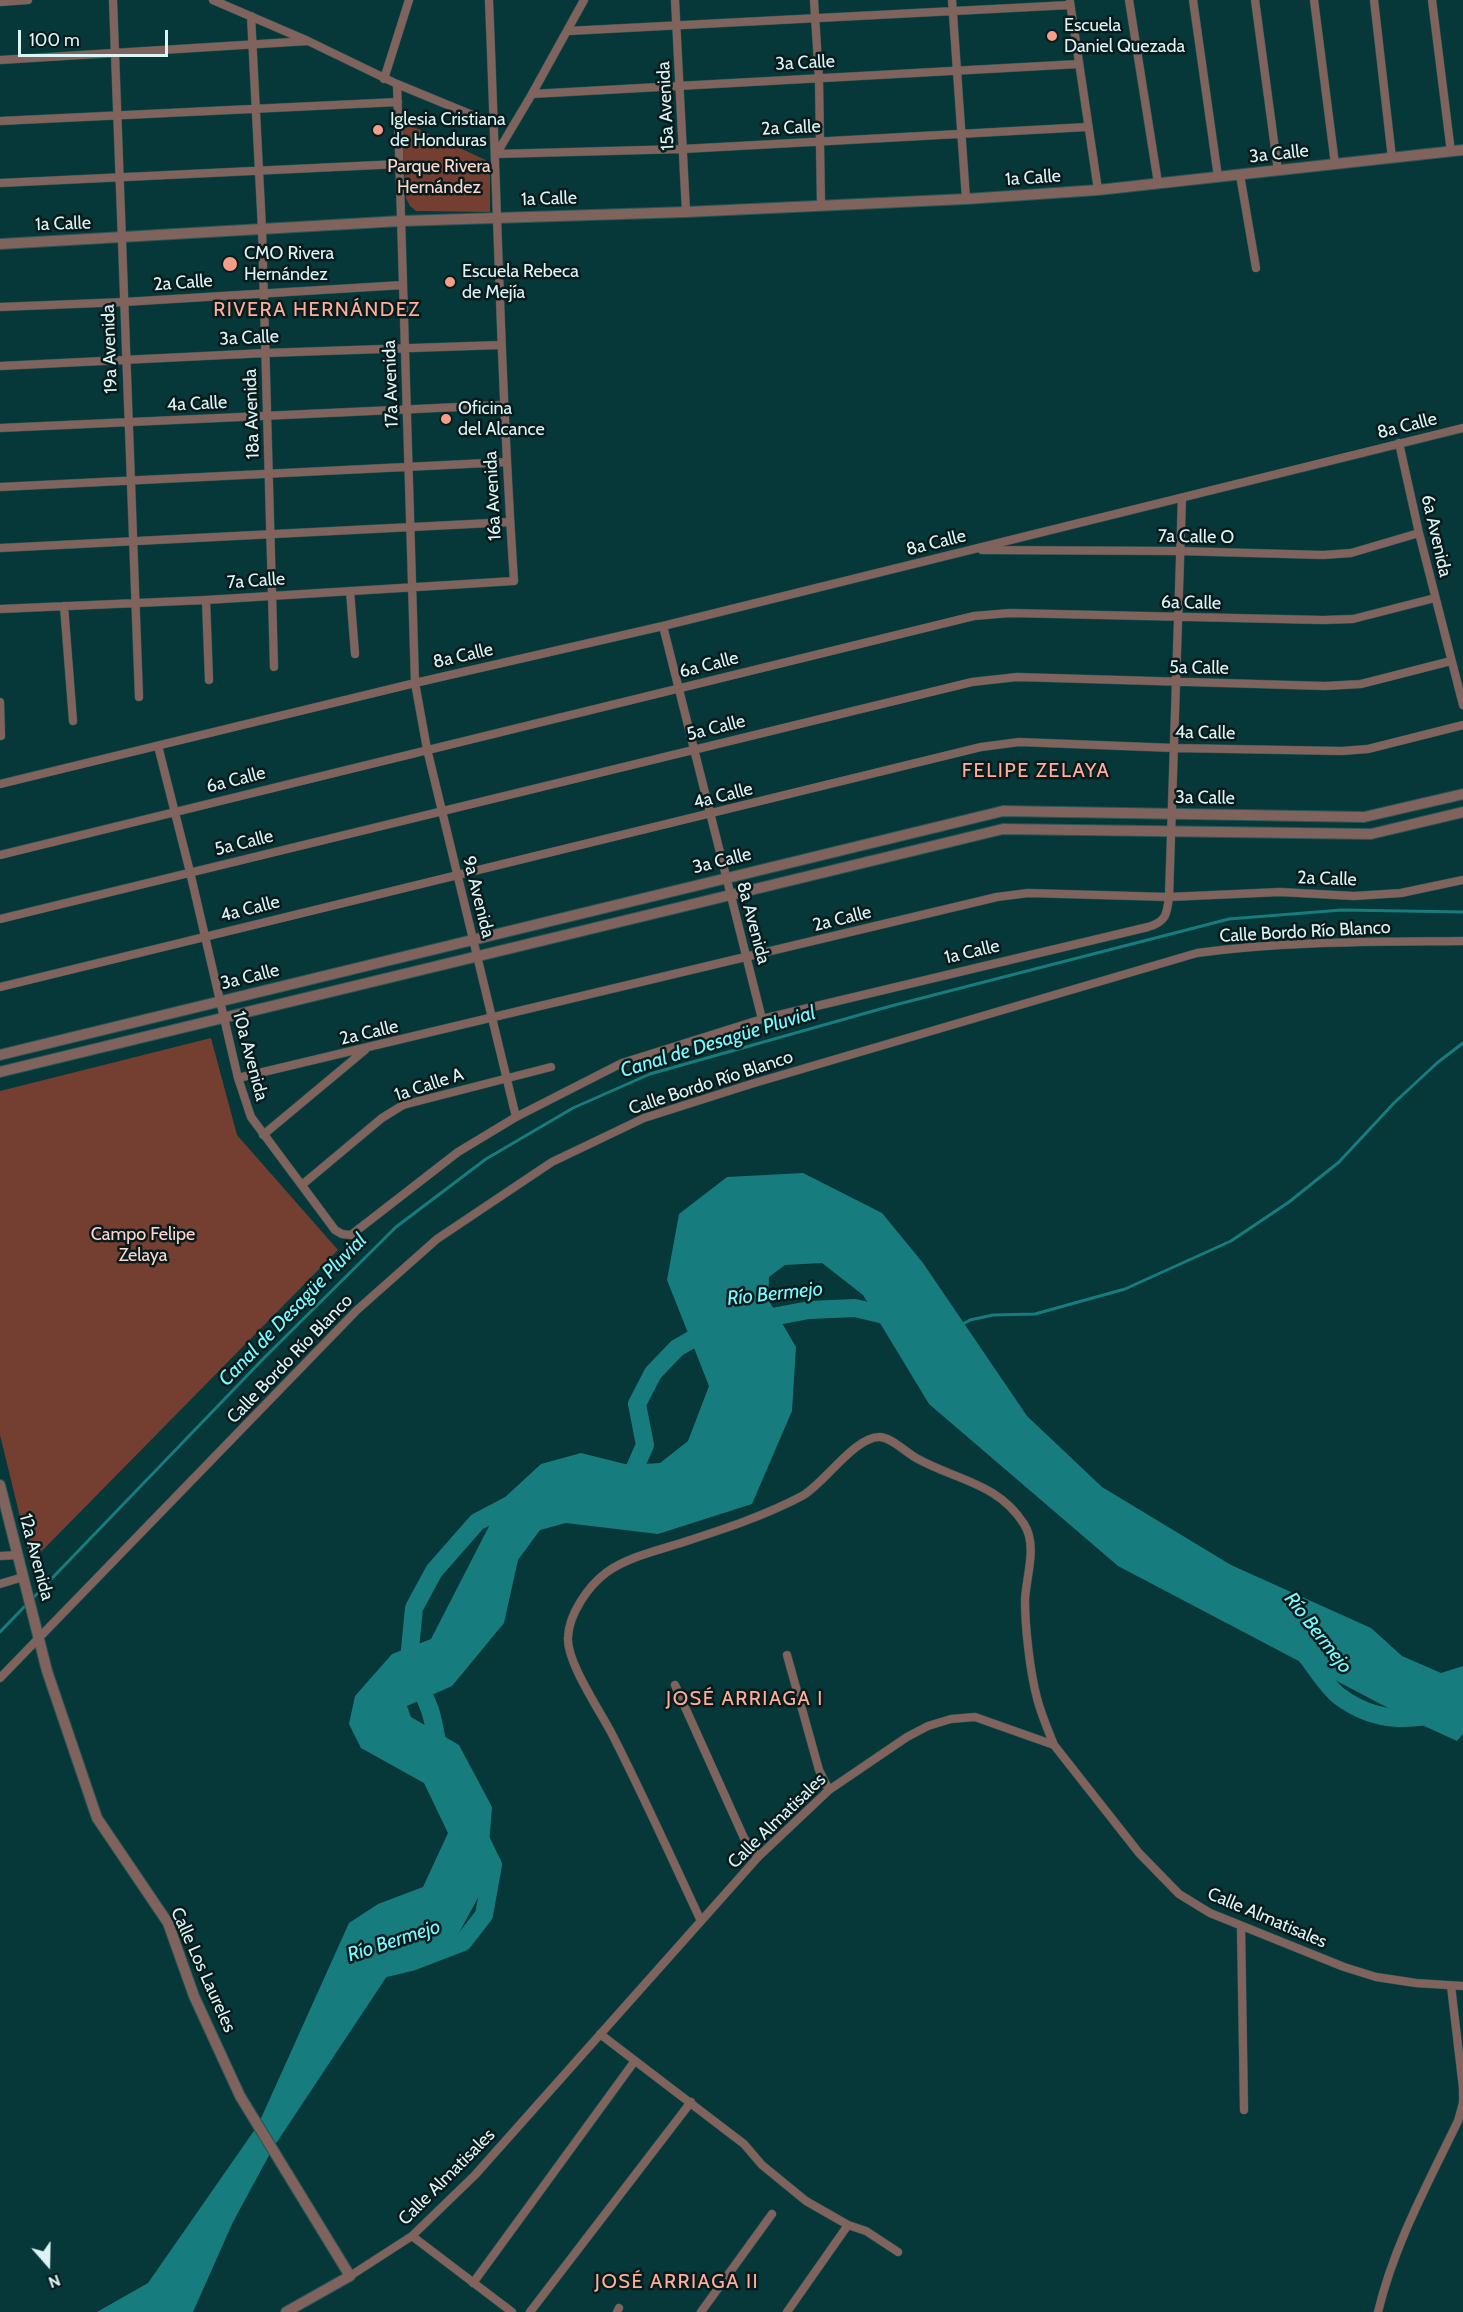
<!DOCTYPE html>
<html>
<head>
<meta charset="utf-8">
<style>
	body { margin:0 }
	#map { position:relative; width:1463px; height:2312px; overflow:hidden; background:#063739; font-family:Cabin,sans-serif }
	canvas { display:block }
	.north { position:absolute; left:18px; top:2234px; width:60px; height:60px; -webkit-text-stroke:4px #091b1c; paint-order:stroke; rotate:160deg; font-size:16px; font-weight:700; line-height:24px; text-align:center; color:#ddf4f5 }
	.north::after { content:''; display:block; margin:auto; width:21px; height:27px; background:#ddf4f5; clip-path:polygon(50% 0,100% 100%,50% 72%,0 100%) }
	.scale { position:absolute; left:18px; top:30px; width:150px; height:27px; box-sizing:border-box; border:3px solid #ddf4f5; border-top:0; padding-left:8px; font-size:18px; line-height:21px; white-space:nowrap; color:#ddf4f5; -webkit-text-stroke:4px #091b1c; paint-order:stroke }
</style>
</head>
<body>
<div id="map">
<canvas width="1463" height="2312"></canvas>
<div class="north">N</div>
<div class="scale">100 m</div>
</div>
<script>
const ctx = document.querySelector('canvas').getContext('2d');
ctx.lineJoin = 'round';
function paint(path, color) {
  ctx.fillStyle = color;
  ctx.fill(path, 'evenodd');
}
function trace(path, color, width, dash) {
  ctx.strokeStyle = color;
  ctx.lineWidth = width;
  ctx.lineCap = dash ? 'butt' : 'round';
  ctx.setLineDash(dash || []);
  ctx.stroke(path);
}
function label(font, color, halo, rows, align = 'center') {
  ctx.font = font + ' Cabin,sans-serif';
  ctx.lineWidth = 5;
  ctx.setLineDash([]);
  ctx.textBaseline = 'middle';
  ctx.strokeStyle = halo;
  ctx.fillStyle = color;
  for (const [text, x, y, turn = 0] of rows) {
    ctx.save();
    ctx.translate(x, y);
    ctx.rotate((+turn || 0) * Math.PI / 180);
    ctx.textAlign = isNaN(turn) ? turn : align;
    if (halo) ctx.strokeText(text, 0, 0);
    ctx.fillText(text, 0, 0);
    ctx.restore();
  }
}
paint(new Path2D(`
	M401 121 490 162V212L416 211 410 206 406 198Z
	M211 1038 237 1135 338 1250 31 1562 0 1435V1091Z`), '#743e31');
paint(new Path2D(`
	M803 1173 882 1213 923 1263 1027 1416 1102 1487 1231 1565 1371 1628 1402 1656 1441 1673 1463 1666V1734L1457 1741 1409 1719 1118 1566 929 1404 863 1295 822 1263 785 1265 769 1277 768 1299 796 1347 792 1411 752 1504 658 1534 566 1523 540 1530 518 1560 504 1623 452 1686 407 1706 411 1717 459 1745 492 1807 486 1883 453 1944 397 1961 273 2148 233 2222 193 2312H97L148 2283 258 2125 349 1923 378 1904 423 1887 448 1833 424 1783 361 1748 349 1724 355 1696 392 1654 431 1639 503 1499 541 1464 581 1453 629 1465 660 1463 688 1441 709 1386 667 1280 679 1214 727 1177Z`), '#177c7e');
trace(new Path2D(`
	M961 1325 970 1320 993 1315 1035 1314 1125 1289 1231 1241 1289 1202 1339 1162 1394 1103 1437 1063 1463 1043
	M33 1598 265 1357 396 1227 486 1159 573 1108 650 1074 891 1006 1229 919 1342 910 1463 912
	M0 1632 26 1605`), '#177c7e', 3);
trace(new Path2D(`
	M756 1320 809 1310 855 1308 897 1318
	M621 1484 633 1472 645 1445 637 1404 653 1373 677 1348 712 1328
	M1304 1653C1315 1666 1326 1686 1339 1696 1379 1726 1413 1719 1458 1711L1463 1708
	M439 1754C433 1716 431 1702 408 1670L414 1608 434 1571 477 1522 517 1501
	M369 1972 411 1962 463 1942 484 1915 493 1865 478 1834`), '#177c7e', 18);
const minor = new Path2D(`
	M113 0 139 697
	M213 0 308 41 397 84 494 124
	M675 0 686 212
	M814 0 819 79 821 205
	M952 0 966 199
	M1129 0 1158 183
	M1193 0 1218 177
	M1255 0 1278 171
	M1314 0 1335 164
	M1374 0 1392 158
	M1432 0 1451 152
	M0 2 28 0
	M1070 2 1098 190
	M251 16 262 229 274 667
	M568 31 1070 5
	M0 60 308 41
	M384 79 409 0
	M397 84 415 683 427 749 516 1117
	M532 94 1079 64
	M0 121 398 102
	M497 153 532 94 584 0
	M496 154 683 149 1087 127
	M1240 175 1256 268
	M0 183 399 164
	M0 307 124 302 403 285
	M0 366 266 353 500 345
	M0 428 503 405
	M1399 443 1419 533 1463 705
	M0 487 507 462
	M0 548 510 522
	M982 550 1179 551 1323 555 1351 553 1419 533
	M350 591 355 654
	M206 600 209 680
	M64 606 73 721
	M0 609 206 600 514 581C501 387 497 194 489 0
	M663 626 762 1019
	M0 702 1 736
	M158 746 190 872 238 1078 251 1117 335 1230 342 1234 351 1235 458 1152 516 1117 622 1063 762 1019 1148 927C1166 922 1167 914 1169 897L1182 498
	M0 784 415 683 663 626 1463 428
	M0 855 974 616 1010 613 1323 620 1353 619 1435 598
	M0 919 972 682 1017 677 1325 686 1361 684 1451 661
	M0 987C327 905 654 829 981 747L1019 742 1174 748 1342 751 1368 749 1463 725
	M238 1078 997 897 1028 893 1169 897 1280 892 1354 896 1401 893 1463 880
	M263 1135 365 1050
	M303 1184 382 1118 403 1105 551 1067
	M0 1556 18 1555
	M0 1584 23 1577
	M787 1655 819 1770 829 1790
	M0 1678 357 1310 437 1239 552 1162 644 1118 751 1084 1197 953C1285 941 1374 942 1463 941
	M675 1685 744 1838 758 1857
	M701 1921C672 1859 644 1797 613 1736 601 1712 566 1662 568 1637 569 1614 588 1586 607 1572 628 1557 659 1550 684 1542 724 1529 764 1516 802 1496 824 1484 855 1436 880 1437 893 1438 906 1453 918 1459 956 1480 998 1483 1024 1524 1038 1546 1026 1576 1025 1600 1025 1627 1030 1672 1037 1698 1041 1714 1048 1730 1054 1745
	M1241 1926 1244 2110
	M1451 1986 1463 2088
	M600 2034 744 2144 762 2165 806 2201 848 2225 866 2231 898 2252
	M412 2236 512 2312
	M350 2276 412 2236 475 2175 758 1857 829 1790 907 1737 928 1726 951 1719 975 1717 1054 1745 1139 1853 1179 1894 1210 1913 1344 1967 1376 1977 1416 1983 1463 1986
	M473 2283 634 2062
	M530 2312 691 2102
	M617 2312 619 2308
	M701 2312 772 2214
	M787 2312 848 2225
	M1378 2312C1394 2245 1428 2183 1458 2121L1463 2103V2088`);
const tertiary = new Path2D(`
	M0 244 401 221 686 212 966 199 1098 190 1463 150
	M0 1055 1003 811 1364 817 1463 794
	M0 1072 1003 829 1371 834 1463 812
	M0 1485 47 1671 97 1818 168 1923 194 1996 240 2096 350 2276 286 2312`);
trace(minor, '#285557', 9);
trace(tertiary, '#285557', 12);
trace(minor, '#7f635c', 8);
trace(tertiary, '#7f635c', 10);
for (const [x, y, r, color] of [
	[1052,36,6,"#f49e88"],
	[378,130,6,"#f49e88"],
	[230,264,8,"#f49e88"],
	[450,282,6,"#f49e88"],
	[446,419,6,"#f49e88"]
]) {
  const dot = new Path2D();
  dot.arc(x, y, r, 0, 2 * Math.PI);
  ctx.fillStyle = color;
  ctx.fill(dot);
  trace(dot, '#091b1c', 2);
}
label('18px', '#ddf4f5', '#091b1c', [
	["Escuela",1064,26],
	["Daniel Quezada",1064,47],
	["Iglesia Cristiana",390,120],
	["de Honduras",390,141],
	["CMO Rivera",244,254],
	["Hernández",244,275],
	["Escuela Rebeca",462,272],
	["de Mejía",462,293],
	["Oficina",458,409],
	["del Alcance",458,430]
], 'left');
label('18px', '#ddf4f5', '#091b1c', [
	["3a Calle",805,63,-3],
	["15a Avenida",666,106,-93],
	["2a Calle",791,128,-3],
	["3a Calle",1279,154,-6],
	["1a Calle",1033,178,-4],
	["1a Calle",549,199,-2],
	["1a Calle",63,224,-2],
	["2a Calle",183,283,-4],
	["3a Calle",249,338,-3],
	["19a Avenida",110,349,-92],
	["17a Avenida",391,384,-92],
	["4a Calle",197,404,-3],
	["18a Avenida",252,414,-92],
	["8a Calle",1407,426,-14],
	["16a Avenida",493,496,-93],
	["6a Avenida",1436,536,77],
	["7a Calle O",1196,537,1],
	["8a Calle",936,543,-14],
	["7a Calle",256,581,-4],
	["6a Calle",1191,603,1],
	["8a Calle",463,656,-13],
	["6a Calle",709,665,-14],
	["5a Calle",1199,668,1],
	["5a Calle",716,728,-14],
	["4a Calle",1205,733,1],
	["6a Calle",236,780,-14],
	["4a Calle",723,796,-14],
	["3a Calle",1205,798,1],
	["5a Calle",244,843,-14],
	["3a Calle",722,861,-14],
	["2a Calle",1327,879,2],
	["9a Avenida",478,897,76],
	["4a Calle",250,909,-14],
	["2a Calle",842,919,-14],
	["8a Avenida",753,923,75],
	["Calle Bordo Río Blanco",1305,932,-3],
	["1a Calle",972,952,-13],
	["3a Calle",250,977,-14],
	["2a Calle",369,1033,-13],
	["10a Avenida",250,1056,75],
	["Calle Bordo Río Blanco",711,1083,-18],
	["1a Calle A",429,1085,-18],
	["Calle Bordo Río Blanco",290,1359,-46],
	["12a Avenida",36,1557,75],
	["Calle Almatisales",777,1821,-44],
	["Calle Almatisales",1267,1918,23],
	["Calle Los Laureles",203,1970,66],
	["Calle Almatisales",447,2177,-45]
]);
label('18px', '#fdd6cc', '#091b1c', [
	["Parque Rivera",439,167],
	["Hernández",439,188],
	["Campo Felipe",143,1235],
	["Zelaya",143,1256]
]);
ctx.letterSpacing = '1.5px';
label('20px', '#ffae99', '#091b1c', [
	["RIVERA HERNÁNDEZ",317,310],
	["FELIPE ZELAYA",1036,771],
	["JOSÉ ARRIAGA I",745,1699],
	["JOSÉ ARRIAGA II",677,2282]
]);
ctx.letterSpacing = '0px';
label('italic 20px', '#79fbff', '#091b1c', [
	["Canal de Desagüe Pluvial",718,1042,-17],
	["Río Bermejo",775,1294,-6],
	["Canal de Desagüe Pluvial",293,1310,-46],
	["Río Bermejo",1318,1633,52],
	["Río Bermejo",394,1941,-18]
]);
</script>
</body>
</html>
